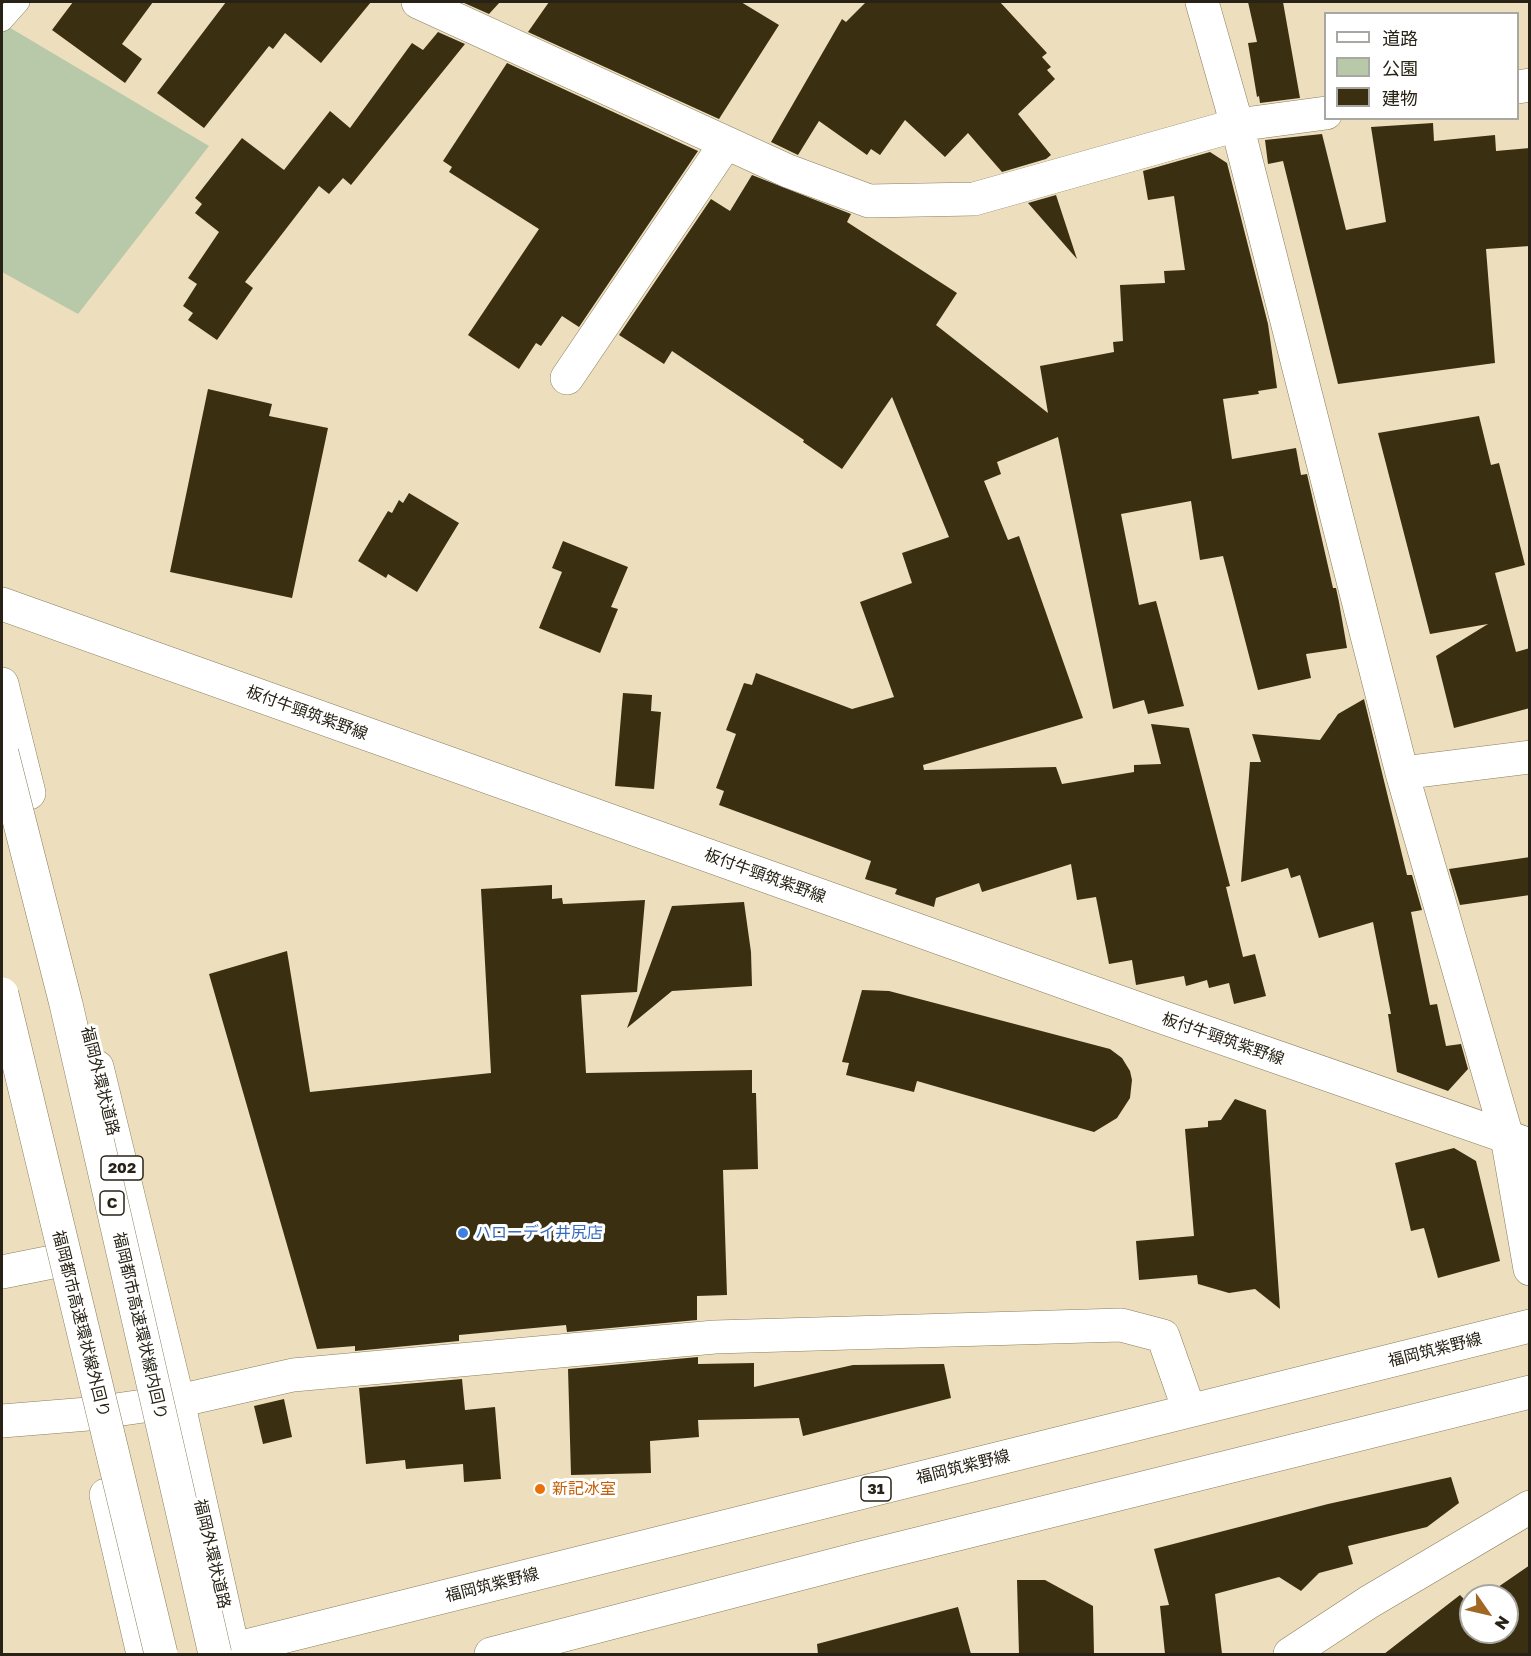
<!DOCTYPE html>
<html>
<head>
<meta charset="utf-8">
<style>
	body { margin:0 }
	#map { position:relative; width:1531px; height:1656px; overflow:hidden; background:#eddfbd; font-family:"Golos Text","Noto Sans JP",sans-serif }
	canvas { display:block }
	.frame { position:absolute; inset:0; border:3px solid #272215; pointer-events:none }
	.legend { position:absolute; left:1324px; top:12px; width:195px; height:108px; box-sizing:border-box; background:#fff; border:2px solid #a9a7a1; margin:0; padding:8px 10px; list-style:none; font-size:18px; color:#272215 }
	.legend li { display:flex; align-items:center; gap:12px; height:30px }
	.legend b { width:30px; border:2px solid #a9a7a1 }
	.north { position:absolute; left:1459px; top:1584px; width:60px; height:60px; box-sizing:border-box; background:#fff; border:2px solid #a9a7a1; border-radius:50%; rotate:124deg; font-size:16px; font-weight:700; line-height:24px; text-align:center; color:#272215 }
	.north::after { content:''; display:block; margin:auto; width:21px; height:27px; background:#a06725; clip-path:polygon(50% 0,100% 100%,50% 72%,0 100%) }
</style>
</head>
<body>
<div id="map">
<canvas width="1531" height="1656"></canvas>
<div class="frame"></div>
<ul class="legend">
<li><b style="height:8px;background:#fff"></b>道路</li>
<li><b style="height:16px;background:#b8c9a9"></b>公園</li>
<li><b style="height:16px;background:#3a2f11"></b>建物</li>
</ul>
<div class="north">N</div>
</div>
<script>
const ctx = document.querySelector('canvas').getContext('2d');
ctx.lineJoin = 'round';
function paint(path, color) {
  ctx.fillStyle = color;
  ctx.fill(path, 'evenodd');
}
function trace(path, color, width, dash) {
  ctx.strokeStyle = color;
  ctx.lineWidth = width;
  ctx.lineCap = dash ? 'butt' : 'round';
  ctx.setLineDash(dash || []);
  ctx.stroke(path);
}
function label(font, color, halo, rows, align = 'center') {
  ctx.font = font + ' "Golos Text","Noto Sans JP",sans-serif';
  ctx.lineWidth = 6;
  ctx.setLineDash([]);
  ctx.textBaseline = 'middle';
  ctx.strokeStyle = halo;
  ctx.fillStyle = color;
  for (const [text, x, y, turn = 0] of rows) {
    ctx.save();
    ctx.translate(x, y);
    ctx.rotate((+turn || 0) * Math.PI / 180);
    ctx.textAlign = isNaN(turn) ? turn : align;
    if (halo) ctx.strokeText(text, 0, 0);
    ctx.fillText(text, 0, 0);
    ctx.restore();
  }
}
paint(new Path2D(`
	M2 23 209 146 78 314 2 272Z`), '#b8c9a9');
paint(new Path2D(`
	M73 2H153L122 44 142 59 125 83 52 30Z
	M226 2H371L321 63 285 33 273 49 269 46 204 128 157 93Z
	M462 2H500L489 14Z
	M549 2H741L779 25 719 119 528 32Z
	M866 2H1000L1047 53 1042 57 1051 67 1047 70 1055 79 1018 114 1051 155 1046 159 1002 172 968 133 945 157 905 120 880 155 871 149 867 155 819 121 798 155 771 142 842 19 846 22Z
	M1248 2H1283L1300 98 1260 103 1259 96 1257 97 1248 43 1257 42Z
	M438 32 465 44 351 185 343 178 329 194 319 186 245 282 253 288 217 340 188 320 193 313 183 306 197 284 188 278 219 232 195 213 202 204 195 198 242 138 284 170 330 111 350 128 412 43 423 50Z
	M507 63 698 151 579 327 562 316 541 346 536 343 519 369 468 335 539 229 449 172 452 167 443 161Z
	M1433 123 1434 141 1495 135 1496 151 1530 148V246L1486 249 1495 363 1338 384 1283 161 1268 164 1265 140 1322 134 1346 230 1386 222 1371 127Z
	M1210 152 1227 163 1268 324 1277 388 1258 391 1259 394 1223 399 1232 459 1296 448 1301 475 1307 474 1333 588H1336L1339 602 1347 648 1306 654 1311 678 1258 690 1223 556 1200 560 1191 501 1121 514 1139 605 1156 601 1184 706 1148 714 1144 700 1113 709 1058 437 997 462 1001 474 984 481 1008 540 1019 536 1083 718 923 765 924 770 1056 767 1062 784 1134 772V765L1161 764 1151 724 1189 728 1230 886 1226 887 1243 957 1255 954 1266 996 1234 1004 1229 983 1209 988 1207 980 1186 986 1184 976 1136 985 1132 960 1109 964 1096 897 1077 900 1071 864 982 892 979 883 936 898 934 907 895 894 897 889 865 879 871 861 719 805 724 791 716 788 736 734 726 730 744 683 752 685 756 673 852 709 894 697 860 602 912 583 902 553 949 537 892 397 842 469 803 442 804 440 672 351 664 364 619 335 711 199 730 211 752 175 851 214 847 222 957 293 936 325 1048 413 1040 366 1114 352 1113 342 1123 341 1120 285 1165 283 1164 271 1185 270 1174 196 1148 200 1143 171Z
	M1056 195 1077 259 1028 203Z
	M208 389 272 404 269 416 328 428 292 598 170 572Z
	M1479 416 1491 465 1499 463 1525 565 1495 573 1516 652 1530 648V708L1454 728 1436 656 1488 624 1430 634 1378 433Z
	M409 493 459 523 417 592 388 574 386 578 358 561 388 511 392 513 399 500 403 503Z
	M563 541 628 567 611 607 618 609 600 653 539 628 562 572 552 568Z
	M623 693 652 695 651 711 661 712 654 789 615 786Z
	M1364 699 1407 875H1412L1422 910 1411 912 1430 1005 1437 1004 1446 1046 1461 1044 1468 1069 1448 1091 1397 1072 1388 1014H1391L1373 922 1319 938 1300 875 1291 878 1288 868 1241 882 1250 762H1261L1252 734 1320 740 1338 714Z
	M1530 857V895L1460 905 1449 869Z
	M552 885V899L562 898 563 904 645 900 637 992 581 995 586 1073 752 1070V1093H756L758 1169 723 1170 727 1295 697 1296V1320L567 1332 566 1325 459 1335V1341L355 1351V1346L317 1349 209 974 287 951 310 1092 491 1073 481 889Z
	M744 902 751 952 752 986 672 991 627 1028 672 906Z
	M862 990 889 991 1110 1049 1122 1058 1130 1071 1132 1080 1130 1098 1117 1118 1094 1132 917 1081 914 1092 846 1075 849 1063 842 1062Z
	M1235 1099 1266 1110 1280 1309 1255 1289 1229 1293 1198 1284 1197 1275 1139 1280 1136 1241 1194 1236 1185 1129 1208 1127V1121L1221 1120Z
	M1454 1148 1476 1161 1500 1261 1438 1278 1424 1228 1411 1231 1395 1163Z
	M698 1357V1364L754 1363V1387L853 1365 944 1364 951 1398 803 1436 799 1418 698 1420 699 1437 650 1441 651 1473 571 1475 568 1369Z
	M462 1379 465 1410 495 1407 501 1479 464 1482 463 1464 406 1469 405 1460 366 1464 359 1388Z
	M284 1399 292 1437 263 1444 254 1406Z
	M1451 1477 1459 1503 1427 1527 1348 1546 1353 1564 1319 1573 1301 1591 1279 1577 1215 1594 1222 1654H1165L1160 1606 1169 1605 1154 1549 1328 1504Z
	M1530 1565V1654H1384L1460 1595 1471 1606V1632H1507V1596H1485Z
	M1017 1580H1045L1093 1606 1094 1654H1019Z
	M958 1607 971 1654H818L817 1644Z`), '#3a2f11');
const lane = new Path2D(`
	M2 21 19 2`);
const street = new Path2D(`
	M418 2 788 171 869 201 974 199 1237 125 1326 113
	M1202 2 1237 125 1402 773 1507 1137 1530 1269
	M1518 87 1530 85
	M567 378 726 143
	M1402 773 1530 757
	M2 1272 52 1262
	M2 1421 88 1414 178 1401 293 1375 715 1337 1121 1325 1163 1336 1189 1410`);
const secondary = new Path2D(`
	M2 604 1156 1015 1530 1145
	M1290 1654 1369 1602 1530 1507`);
const primary = new Path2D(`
	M223 1654 234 1649 1530 1326
	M491 1654 861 1558 1530 1392`);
const highway = new Path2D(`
	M2 684 29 793
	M97 1067 178 1401 234 1654
	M106 1495 143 1654`);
trace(lane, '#8a7d5e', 22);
trace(street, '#8a7d5e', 34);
trace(secondary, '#8a7d5e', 34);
trace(primary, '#8a7d5e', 34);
trace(highway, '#8a7d5e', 34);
trace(lane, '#fff', 21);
trace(street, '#fff', 33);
trace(secondary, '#fff', 33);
trace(primary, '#fff', 33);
trace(highway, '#fff', 33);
const highwayBridge = new Path2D(`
	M2 753 66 1004 215 1654
	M2 994 161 1654`);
trace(highwayBridge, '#8a7d5e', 34, []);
trace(highwayBridge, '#fff', 33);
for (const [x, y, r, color] of [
	[463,1233,6,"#3f7fe0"],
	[540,1489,6,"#e8710a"]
]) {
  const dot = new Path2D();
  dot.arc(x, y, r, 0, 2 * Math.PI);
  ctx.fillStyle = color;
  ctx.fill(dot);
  trace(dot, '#fff', 2);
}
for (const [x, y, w] of [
	[122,1168,42],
	[112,1203,24],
	[876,1489,30]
]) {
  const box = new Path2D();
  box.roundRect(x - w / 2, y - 12, w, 24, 4.5);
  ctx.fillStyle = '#fff';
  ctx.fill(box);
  trace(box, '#272215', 1.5);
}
label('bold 15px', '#272215', null, [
	["202",122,1168],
	["C",112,1203],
	["31",876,1489]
]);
label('16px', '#272215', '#fff', [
	["板付牛頸筑紫野線",307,713,20],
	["板付牛頸筑紫野線",765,876,20],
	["板付牛頸筑紫野線",1223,1039,19],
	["福岡外環状道路",100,1081,76],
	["福岡都市高速環状線外回り",81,1324,76],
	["福岡都市高速環状線内回り",140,1326,77],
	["福岡筑紫野線",1435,1350,-14],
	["福岡筑紫野線",963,1467,-14],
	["福岡外環状道路",212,1554,77],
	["福岡筑紫野線",492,1585,-14]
]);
label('16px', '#366cbe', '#fff', [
	["ハローデイ井尻店",475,1233]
], 'left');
label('16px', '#c56008', '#fff', [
	["新記冰室",552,1489]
], 'left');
</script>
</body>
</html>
